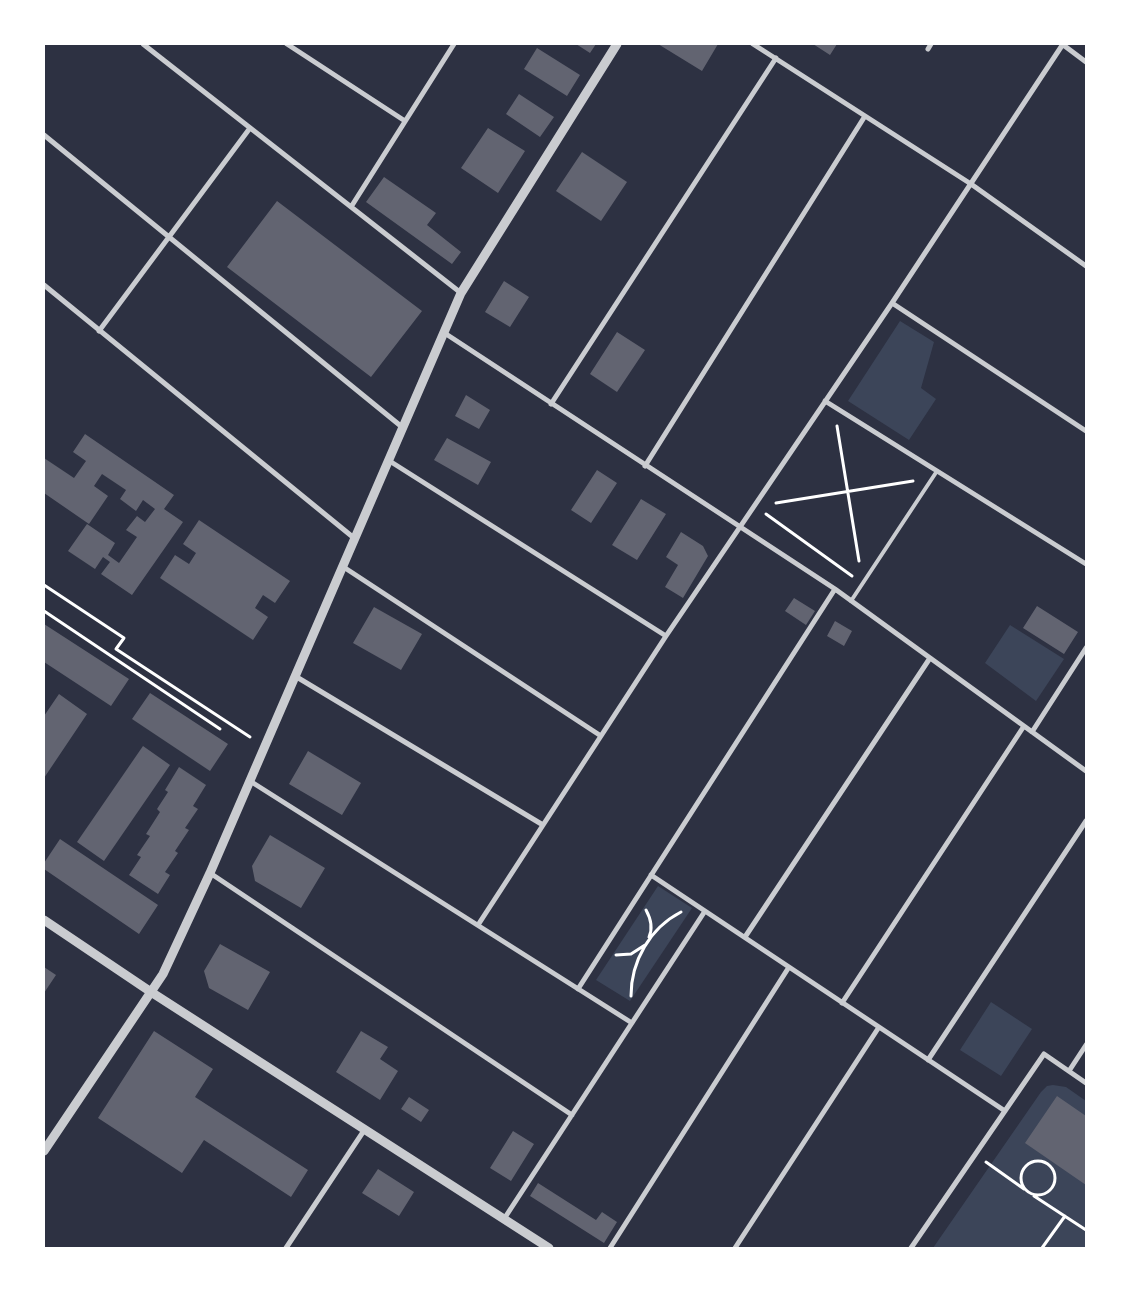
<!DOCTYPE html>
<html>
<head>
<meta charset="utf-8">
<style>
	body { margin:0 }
	#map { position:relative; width:1130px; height:1292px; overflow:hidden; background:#2d3142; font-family:Jost,sans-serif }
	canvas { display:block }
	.frame { position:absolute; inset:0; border:45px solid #fff; pointer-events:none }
</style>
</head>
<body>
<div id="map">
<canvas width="1130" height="1292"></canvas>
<div class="frame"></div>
</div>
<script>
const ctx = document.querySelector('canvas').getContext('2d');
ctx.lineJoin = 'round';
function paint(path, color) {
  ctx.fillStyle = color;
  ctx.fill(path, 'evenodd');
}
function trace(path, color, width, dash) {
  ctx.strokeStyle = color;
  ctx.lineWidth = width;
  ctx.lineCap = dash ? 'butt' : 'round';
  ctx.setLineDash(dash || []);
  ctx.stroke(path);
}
paint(new Path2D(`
	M900 321 934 342 921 388 936 399 909 440 848 401Z
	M1010 625 1064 659 1036 701 985 663Z
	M658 886 692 908 630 1001 596 980Z
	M991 1002 1032 1029 1001 1076 960 1050Z
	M1053 1085 1066 1087 1086 1101V1248H933L1041 1092 1047 1086Z`), '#3c4559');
paint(new Path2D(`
	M576 44H596L590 53Z
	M658 44H718L702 71Z
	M813 44H837L830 55Z
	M537 48 580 75 567 96 524 69Z
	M519 94 554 117 540 137 506 114Z
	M488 128 525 151 498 193 461 168Z
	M582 152 627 182 601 221 556 191Z
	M384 177 436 213 427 225 461 252 452 264 366 202Z
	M277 201 422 311 371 377 227 267Z
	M504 281 529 297 510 327 485 312Z
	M617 332 645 350 617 392 590 374Z
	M466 395 490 410 479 429 455 416Z
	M85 434 174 495 164 509 183 522 132 595 101 574 110 562 103 557 95 569 68 551 87 524 115 543 108 555 119 563 137 537 126 530 137 516 145 522 155 509 143 500 136 511 120 499 126 490 102 474 94 486 108 496 89 524 44 493V458L74 478 86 461 73 452Z
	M447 438 491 462 478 485 434 460Z
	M597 470 617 483 591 523 571 510Z
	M641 499 666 514 637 560 612 545Z
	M199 520 290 581 275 603 263 595 255 608 268 617 253 640 160 578 175 555 189 564 196 553 183 544Z
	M681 532 703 546 708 556 683 598 665 587 678 565 666 557Z
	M794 598 815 611 806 625 785 611Z
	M1037 606 1078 632 1064 654 1023 628Z
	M374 607 422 634 401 670 353 643Z
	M835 621 852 631 844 646 827 636Z
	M44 624 129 679 111 706 44 662Z
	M150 693 228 744 210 771 132 719Z
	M59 694 87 714 44 778V716Z
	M143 746 170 765 104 861 77 842Z
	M308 751 361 783 342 815 289 784Z
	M179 767 206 785 193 806 198 809 185 828 189 830 175 851 178 853 165 872 170 875 158 894 129 875 141 857 137 855 150 836 146 834 160 812 157 809 168 792 165 790Z
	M270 835 325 868 301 908 255 881 252 866Z
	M60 839 158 905 139 934 44 869V863Z
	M220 944 270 972 248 1010 209 988 204 971Z
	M44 967 56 975 44 993Z
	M154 1031 213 1069 195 1097 308 1170 291 1197 204 1140 182 1173 98 1118Z
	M361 1031 388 1047 380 1059 398 1071 380 1100 336 1072Z
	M1057 1096 1086 1116V1185L1025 1143Z
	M409 1097 429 1110 421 1122 401 1109Z
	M513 1131 534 1144 511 1181 490 1168Z
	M378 1169 414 1192 399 1216 362 1193Z
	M538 1183 596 1220 602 1212 617 1222 604 1243 530 1196Z`), '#626471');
trace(new Path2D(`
	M837 426 859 561
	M776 503 913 481
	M766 514 852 576
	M44 585 124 638 116 649 250 737
	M44 611 220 729
	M646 910C651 919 653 928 649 937
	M616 955 631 954 645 945
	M631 996C631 961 650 928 681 912
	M1021 1178a17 17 0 1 1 34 0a17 17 0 1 1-34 0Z
	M986 1162 1024 1189
	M1034 1196 1086 1230
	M1042 1248 1065 1216`), '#fff', 3);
trace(new Path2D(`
	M851 601 937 471`), '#caccd0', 4);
trace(new Path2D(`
	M143 44 461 293
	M287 44 405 121
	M753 44 971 184 1086 266
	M1062 44 1086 62
	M928 49 931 44
	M44 135 402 427
	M351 207 454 44
	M44 285 354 538
	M892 303 1086 431
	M99 331 250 128
	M443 332 835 589 1086 771
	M825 401 1086 564
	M551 404 776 58
	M388 460 666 636
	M645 466 865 116
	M342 566 601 736
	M295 676 543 825
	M1032 732 1086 648
	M250 781 632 1023
	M210 873 572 1115
	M651 875 1005 1111
	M478 925 666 636 892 303 1063 44
	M745 937 930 658
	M578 989 835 589
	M842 1003 1024 726
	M928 1060 1086 821
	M1069 1071 1086 1045
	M504 1219 705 911
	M286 1248 365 1129
	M610 1248 789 967
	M735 1248 879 1027
	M911 1248 1044 1054 1086 1083`), '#caccd0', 5);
trace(new Path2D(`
	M44 920 151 992 549 1248
	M44 1151 163 974 210 873 461 293 617 44`), '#caccd0', 9);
</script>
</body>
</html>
